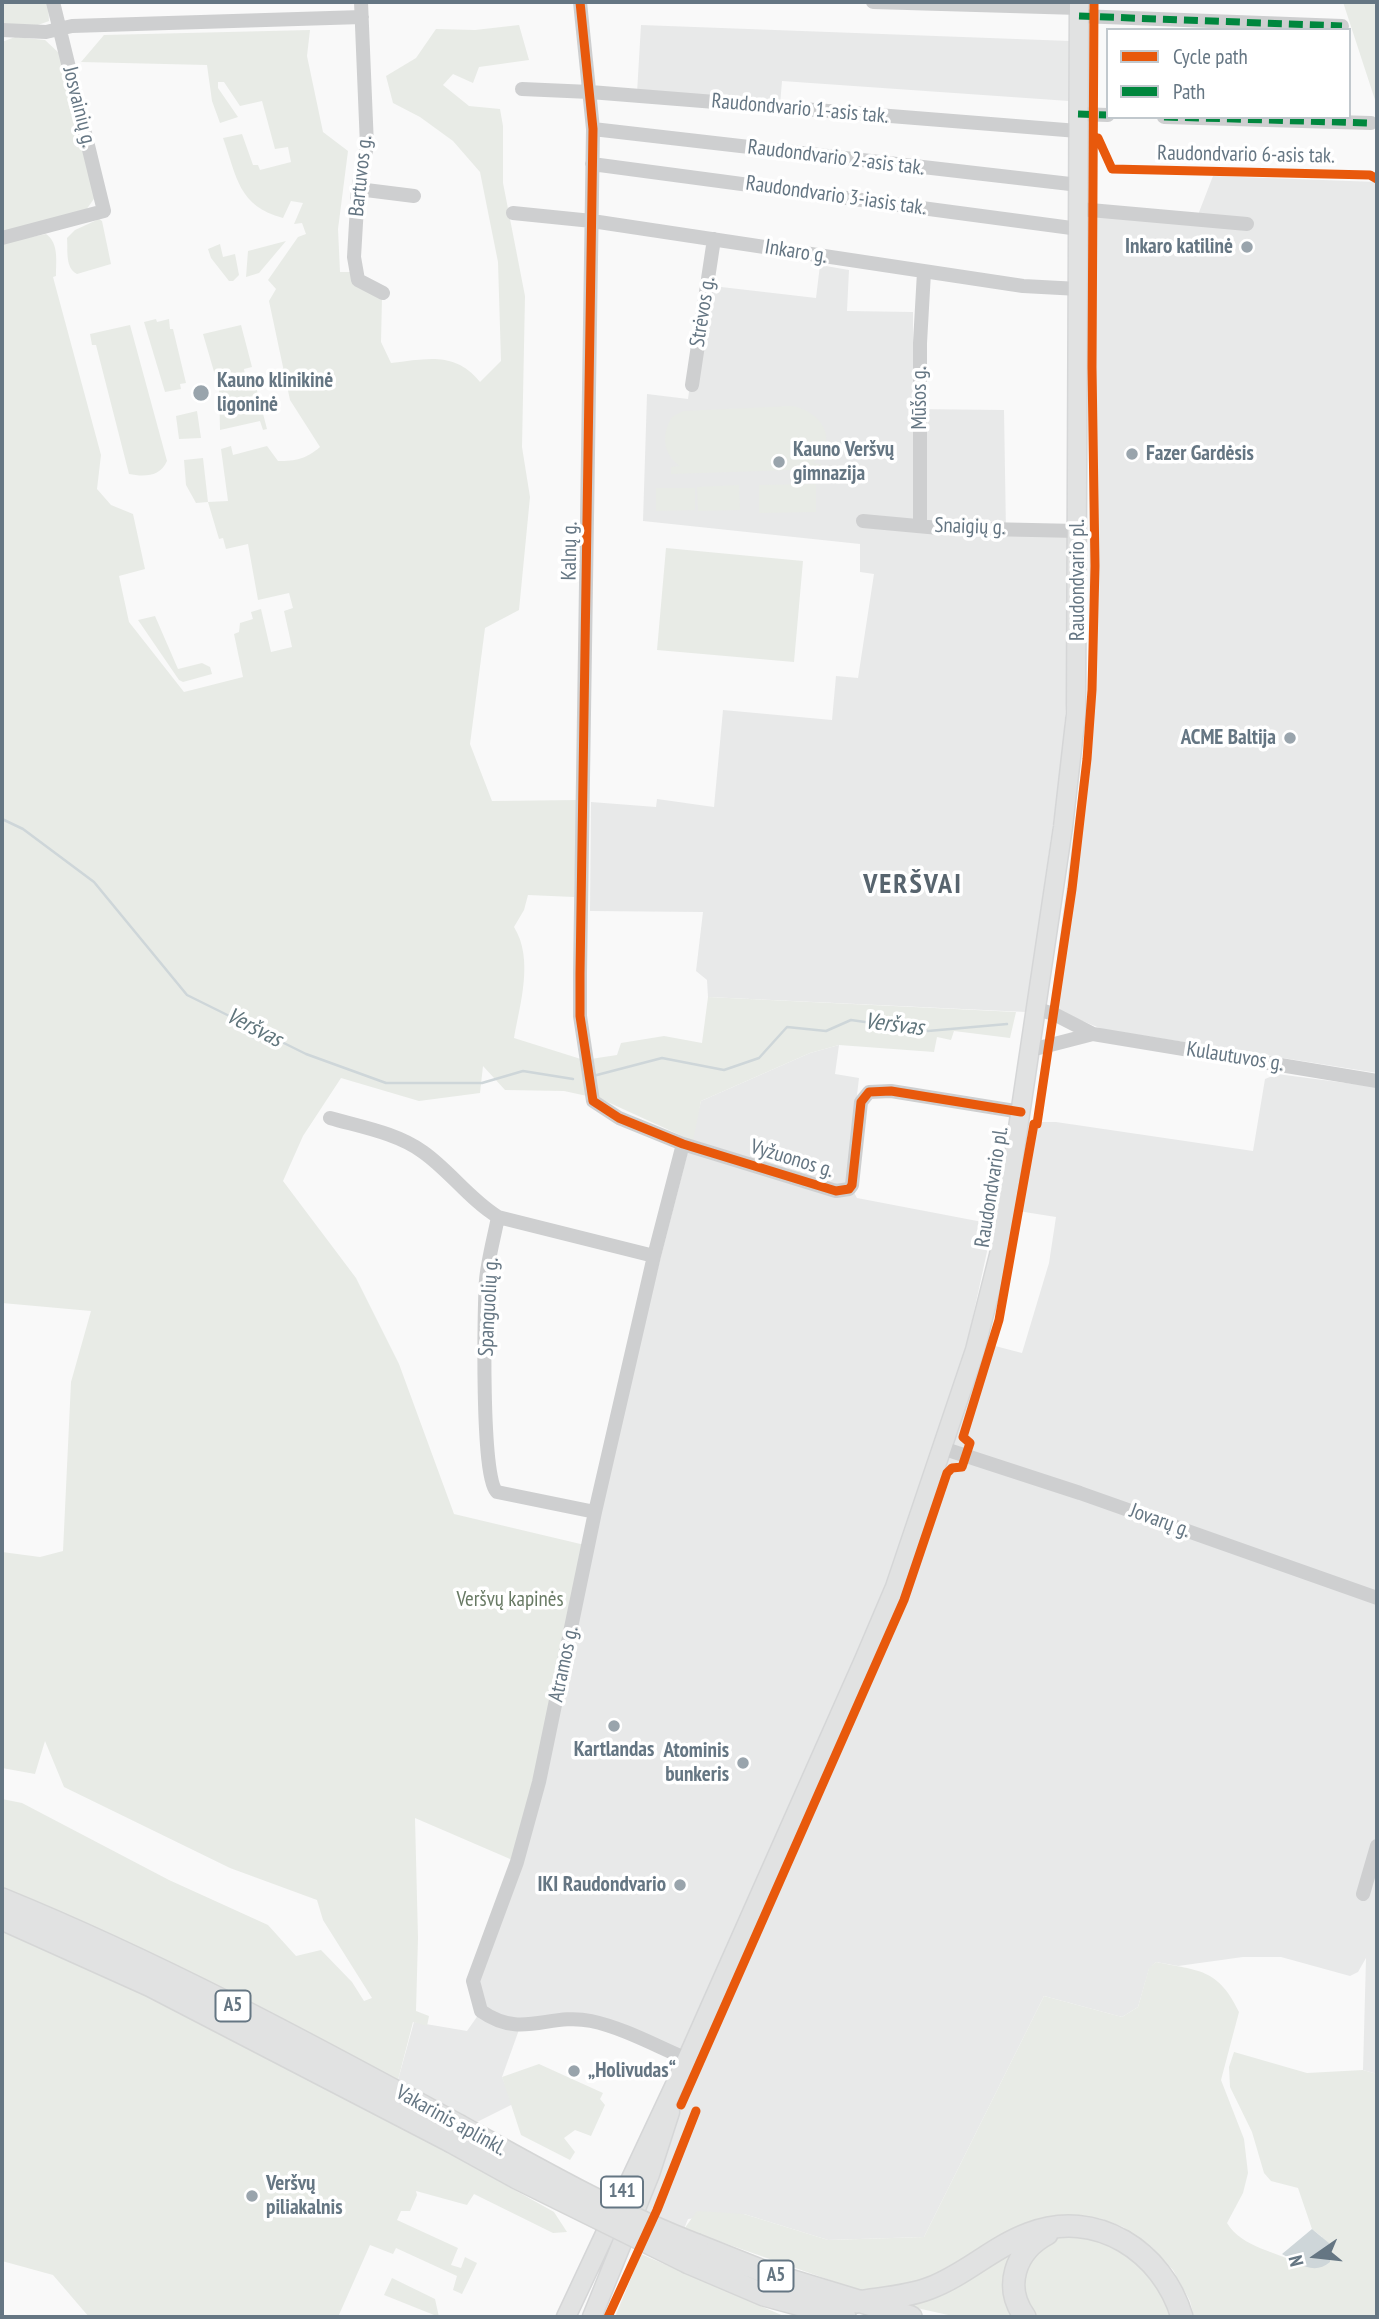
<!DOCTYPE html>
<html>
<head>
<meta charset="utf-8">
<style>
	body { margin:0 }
	#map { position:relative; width:1379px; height:2319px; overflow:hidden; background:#f9f9f9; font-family:"PT Sans Narrow",sans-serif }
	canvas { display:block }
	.frame { position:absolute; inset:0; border:4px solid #657683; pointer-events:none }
	.legend { position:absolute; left:1106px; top:28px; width:245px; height:91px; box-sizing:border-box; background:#fff; border:2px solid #c1c8cd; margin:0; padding:9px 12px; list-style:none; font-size:21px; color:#657683 }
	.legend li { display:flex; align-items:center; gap:14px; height:35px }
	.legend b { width:35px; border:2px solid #c1c8cd }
	.north { position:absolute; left:1281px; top:2221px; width:70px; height:70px; -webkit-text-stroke:5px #fff; paint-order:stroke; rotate:256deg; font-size:19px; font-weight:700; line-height:28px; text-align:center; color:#657683 }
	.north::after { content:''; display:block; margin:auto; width:24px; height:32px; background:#657683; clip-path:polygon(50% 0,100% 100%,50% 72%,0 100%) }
</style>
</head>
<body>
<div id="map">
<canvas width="1379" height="2319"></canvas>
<div class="frame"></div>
<ul class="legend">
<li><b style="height:9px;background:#e8590c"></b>Cycle path</li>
<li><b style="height:9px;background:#00873e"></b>Path</li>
</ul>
<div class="north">N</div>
</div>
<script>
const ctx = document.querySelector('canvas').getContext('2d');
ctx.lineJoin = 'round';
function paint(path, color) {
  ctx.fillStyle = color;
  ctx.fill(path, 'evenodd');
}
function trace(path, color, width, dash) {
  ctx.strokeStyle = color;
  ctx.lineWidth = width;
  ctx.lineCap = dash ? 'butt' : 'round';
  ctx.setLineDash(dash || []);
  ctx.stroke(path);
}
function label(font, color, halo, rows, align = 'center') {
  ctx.font = font + ' "PT Sans Narrow",sans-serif';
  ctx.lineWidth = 7;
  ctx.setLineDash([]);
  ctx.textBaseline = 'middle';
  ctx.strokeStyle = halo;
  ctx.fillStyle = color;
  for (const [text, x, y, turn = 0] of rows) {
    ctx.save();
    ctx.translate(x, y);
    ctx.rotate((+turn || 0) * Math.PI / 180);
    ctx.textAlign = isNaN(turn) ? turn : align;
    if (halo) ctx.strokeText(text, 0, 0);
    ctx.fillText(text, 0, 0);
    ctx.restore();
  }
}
paint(new Path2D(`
	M641 25 1070 41 1069 101 782 81 780 105 637 93Z
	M1213 176 1377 182V1073L1102 1029 1058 1011 1051 1004 1089 714 1090 205 1196 220Z
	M820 265 849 270 847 311 913 312V409L1004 410 1006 532 1068 534 1067 690 1062 761 1026 1012 708 997 707 980 696 971 703 912 590 911 591 802 656 807 657 799 714 807 723 710 832 720 836 676 858 678 874 574 860 572V544L643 521 647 394 688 399 704 285 816 298Z
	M839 1045 835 1074 859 1078 847 1180 857 1198 993 1224 968 1339 1022 1353 1049 1263 1056 1217 1018 1211 1031 1122H1056L1253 1151 1265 1079 1277 1074 1377 1087V2074L1363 2070 1366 1958 1358 1972 1350 1976 1281 1957H1243L1178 1966 1156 1962 1149 1969 1138 2007 1122 2017 1044 1996 924 2237 828 2240 744 2214 688 2219 684 2229 619 2198 686 2059 591 2021 520 2027 502 2077 513 2104 477 2122 398 2080 414 2022 467 2031 481 2011 474 1994 517 1862 595 1512 701 1101 810 1053Z`), '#e8e9e9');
paint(new Path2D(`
	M2 2H48L49 21 38 25 2 24Z
	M1343 2H1377V106Z
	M519 25 529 60 479 67 473 83 453 74 443 85 469 106 500 109 503 126V183L525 296 522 447 530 497 519 610 485 628 470 744 492 801 578 800 574 897 528 895 524 910 514 927C534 959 520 1004 514 1038L584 1060 617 1055 621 1043 664 1036 702 1043 708 997 1016 1012 1010 1038 954 1031 951 1040 937 1037 934 1052 839 1045 810 1053 701 1101 693 1141 601 1099 564 1091 505 1090 483 1066 480 1093 419 1101 341 1078 303 1136 283 1181 356 1278 399 1364 454 1514 589 1546 517 1862 415 1818 418 1938 416 2011 429 2016 427 2026 413 2022 398 2080 187 1971 2 1889V1799L22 1803 169 1880 268 1925 296 1956 321 1950 352 1982 364 2001 372 1998 323 1920 317 1900 230 1868 64 1787 45 1741 35 1774 2 1768V1552L40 1557 63 1551 71 1382 91 1311 2 1303V243L46 234C59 243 56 261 56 276L53 277 101 455 97 489 111 505 133 514 145 569 119 576 129 622 184 692 243 677 234 634 239 632 240 623 253 619 251 612 261 609 271 652 292 647 284 611 293 608 289 593 258 600 248 544 226 549 223 538 219 539 208 502 196 503 186 485 184 460 203 458 208 502 228 501 221 449 231 446 233 455 267 446 278 461C296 461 306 459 320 447L290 400 269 301 276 289 268 280 298 237 306 234 302 223 294 224 303 203 291 201 283 218C238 206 237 177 223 138L242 134 253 165H258L260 170 291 162 288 147 275 149 262 101 240 106 224 82H218V88L238 117 220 123 212 101 207 65 81 62 104 35 310 30 307 56 323 132 348 151 338 229 340 272H351L382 298 381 342 391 363C427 359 455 351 480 382L501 361 498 262 480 172 453 141 420 117 393 103 386 76 416 58 436 29 475 30Z
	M15 37 45 40 60 54 96 196 86 210 2 232V42Z
	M99 219 102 221 111 264 77 274C65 268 68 251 67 238L75 230Z
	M286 241 259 273 246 277 248 251Z
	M220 244 223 257 235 254 239 275 233 281H229L211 258 208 249Z
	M156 319 157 322 169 319 170 329H173L186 383 180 384 181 389 165 392 144 322Z
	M130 325 167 461C160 477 144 477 129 474L96 345H92L90 334Z
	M241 325 252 367 244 369 245 375 217 382 203 334Z
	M247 381 248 385 255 383 267 429 263 430 260 421 220 430 219 388Z
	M792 406C821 411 841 441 813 463L821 464V469L671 474V467L680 466C663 454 661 435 672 417L683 411Z
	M197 411 201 438 179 439 176 416Z
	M816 484V512L759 513V485Z
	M739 485 740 510 698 511 697 487Z
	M656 488H695V510L656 511Z
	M666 548 803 561 794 662 657 650Z
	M155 616 178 669 202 663 210 667 212 674 183 682 179 680 138 620Z
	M2 1929 137 1990 445 2151 554 2212 567 2232 553 2233 474 2194 467 2205 416 2191 417 2195 410 2211H401L397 2220 458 2248 451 2265 461 2268 465 2257 477 2263 462 2294 453 2290 457 2276 396 2248 393 2254 370 2245 338 2317H89L53 2275 2 2261Z
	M1156 1962C1199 1971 1218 1968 1239 2012L1221 2080 1244 2139 1248 2173 1243 2193 1227 2223C1242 2248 1278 2252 1302 2265L1322 2237 1312 2229 1298 2188 1271 2181 1264 2173 1252 2132 1230 2087 1229 2067 1234 2052 1307 2073 1363 2070 1377 2074V2317H1194L1190 2301 1173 2270 1151 2246 1123 2227 1102 2219 1077 2215 1044 2220 928 2283 861 2291 684 2229 697 2211 744 2214 828 2240 924 2237 1044 1996 1122 2017 1138 2007 1149 1968Z
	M539 2064 603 2093 600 2099 605 2105 591 2136 575 2130 564 2138 575 2152 570 2160 521 2135 502 2077Z
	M1065 2236C1122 2237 1151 2267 1173 2317H1035L1021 2296 1024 2260 1048 2241Z
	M1020 2244 1019 2317H957L899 2304Z
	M641 2254 786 2317H615Z
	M392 2278 435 2299 439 2317 384 2295Z`), '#e8ebe6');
paint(new Path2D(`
	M1312 2229 1330 2244V2262C1314 2276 1297 2263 1282 2254Z`), '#ced6d9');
trace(new Path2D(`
	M2 819 23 829 94 882 187 995 306 1054 386 1083H482L523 1071 573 1079
	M593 1076 662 1058 724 1070 759 1058 787 1027 826 1031 851 1020 928 1031 1007 1024`), '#ced6d9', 2.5);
const major = new Path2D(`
	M566 2317 687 2059 864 1660 895 1587 975 1350 999 1255 1063 827 1076 714 1079 2
	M592 2317 650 2174 670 2112`);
const highway = new Path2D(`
	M2 1899C159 1963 309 2044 458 2125
	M2 1919 151 1986 450 2141
	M697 2245 770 2274 911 2317
	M689 2263 764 2295 845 2317
	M857 2302C881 2298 907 2297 930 2288 965 2275 993 2247 1028 2234 1096 2207 1163 2252 1182 2317
	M1025 2317C1003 2287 1015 2251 1047 2234`);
trace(major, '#d5d6d7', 21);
trace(highway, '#d5d6d6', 24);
trace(new Path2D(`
	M361 2 367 146 358 189 354 257 358 280 383 293
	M580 2 593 129 580 973V1016L593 1101 619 1118 683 1144 836 1191 849 1189 852 1185 861 1102 869 1092 891 1091 1021 1112
	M873 2 1079 8
	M1079 16 1342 26
	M2 30 46 32 72 26 362 17
	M522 89 590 92 1078 131
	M1078 114 1108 115
	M1164 117 1371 123
	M593 129 1079 185
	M592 164 1079 229
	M358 189 414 196
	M1079 209 1247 224
	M513 213 592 221 1023 286 1079 289
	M2 238 104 211 53 2
	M692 385 714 239
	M863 521 939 528 1078 531
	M920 524V343L924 272
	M1037 1009 1054 1014 1093 1034 1377 1081
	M1031 1050 1093 1034
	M330 1118C361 1127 397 1133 423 1152 450 1171 469 1199 498 1217 494 1238 488 1259 486 1280 484 1308 481 1482 497 1492L595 1512
	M683 1144 654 1256 595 1512 539 1782 517 1862 473 1981 481 2011C522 2040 549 2012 591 2021 624 2028 656 2046 687 2059
	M498 1217 654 1256
	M942 1448 1080 1493 1377 1598
	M1363 1894 1377 1846`), '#cecfd0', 14);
trace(major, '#e1e2e2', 18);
trace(highway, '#e1e2e2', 21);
const highwayBridge = new Path2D(`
	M458 2125C536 2168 614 2213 697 2245
	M450 2141 517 2178 689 2263`);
trace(highwayBridge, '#d5d6d6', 24, []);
trace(highwayBridge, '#e1e2e2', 21);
trace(new Path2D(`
	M1079 16 1342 26
	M1078 114 1108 115
	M1164 117 1371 123`), '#00873e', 7, [14, 7]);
trace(new Path2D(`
	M580 2 593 129 580 973V1016L593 1101 619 1118 683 1144 836 1191 849 1189 852 1185 861 1102 869 1092 891 1091 1021 1112
	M1098 138 1112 169 1370 175 1377 179
	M681 2105 904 1600 947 1473 952 1468 962 1467 970 1443 963 1437 999 1320 1034 1124H1037L1072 889 1087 759 1092 690 1095 566 1092 367 1094 2
	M608 2317 657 2210 696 2111`), '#e8590c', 9);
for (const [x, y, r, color] of [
	[1247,247,7,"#99a4ac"],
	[201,393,9,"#99a4ac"],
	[1132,454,7,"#99a4ac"],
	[779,462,7,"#99a4ac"],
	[1290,738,7,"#99a4ac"],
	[614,1726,7,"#99a4ac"],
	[743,1763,7,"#99a4ac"],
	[680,1885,7,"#99a4ac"],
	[574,2071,7,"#99a4ac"],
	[252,2196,7,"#99a4ac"]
]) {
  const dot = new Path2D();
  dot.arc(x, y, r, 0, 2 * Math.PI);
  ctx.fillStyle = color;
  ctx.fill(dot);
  trace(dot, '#fff', 2.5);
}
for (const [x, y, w] of [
	[233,2006,35],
	[622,2192,42],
	[776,2276,35]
]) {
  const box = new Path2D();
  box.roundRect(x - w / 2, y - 15.5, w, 31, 5);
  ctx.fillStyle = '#fff';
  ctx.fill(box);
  trace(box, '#657683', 2);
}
label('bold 19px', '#657683', null, [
	["A5",233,2006],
	["141",622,2192],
	["A5",776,2276]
]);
label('21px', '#657683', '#fff', [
	["Josvainių g.",79,107,76],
	["Raudondvario 1-asis tak.",800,109,5],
	["Raudondvario 6-asis tak.",1246,155,1],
	["Raudondvario 2-asis tak.",836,158,7],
	["Bartuvos g.",361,176,-84],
	["Raudondvario 3-iasis tak.",836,196,8],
	["Inkaro g.",796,252,9],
	["Strėvos g.",703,312,-81],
	["Mūšos g.",920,398,-90],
	["Snaigių g.",970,527,2],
	["Kalnų g.",570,551,-89],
	["Raudondvario pl.",1078,580,-90],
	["Kulautuvos g.",1235,1057,9],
	["Vyžuonos g.",792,1159,17],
	["Raudondvario pl.",992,1187,-81],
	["Spanguolių g.",489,1307,-87],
	["Jovarų g.",1160,1521,20],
	["Atramos g.",564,1664,-78],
	["Vakarinis aplinkl.",451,2121,29]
]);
label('bold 21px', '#657683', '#fff', [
	["Inkaro katilinė",1233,247,"right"],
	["Kauno klinikinė",217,381],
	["ligoninė",217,405],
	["Kauno Veršvų",793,450],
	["gimnazija",793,474],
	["Fazer Gardėsis",1146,454],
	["ACME Baltija",1276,738,"right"],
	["Kartlandas",614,1750,"center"],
	["Atominis",729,1751,"right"],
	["bunkeris",729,1775,"right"],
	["IKI Raudondvario",666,1885,"right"],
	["„Holivudas“",588,2071],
	["Veršvų",266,2184],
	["piliakalnis",266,2208]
], 'left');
label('21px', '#687a64', '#fff', [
	["Veršvų kapinės",510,1600]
]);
label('italic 23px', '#60757c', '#fff', [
	["Veršvas",894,1025,7],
	["Veršvas",254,1028,27]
]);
ctx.letterSpacing = '2px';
label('bold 28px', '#57646e', '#fff', [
	["VERŠVAI",913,885]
]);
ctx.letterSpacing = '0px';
</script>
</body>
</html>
